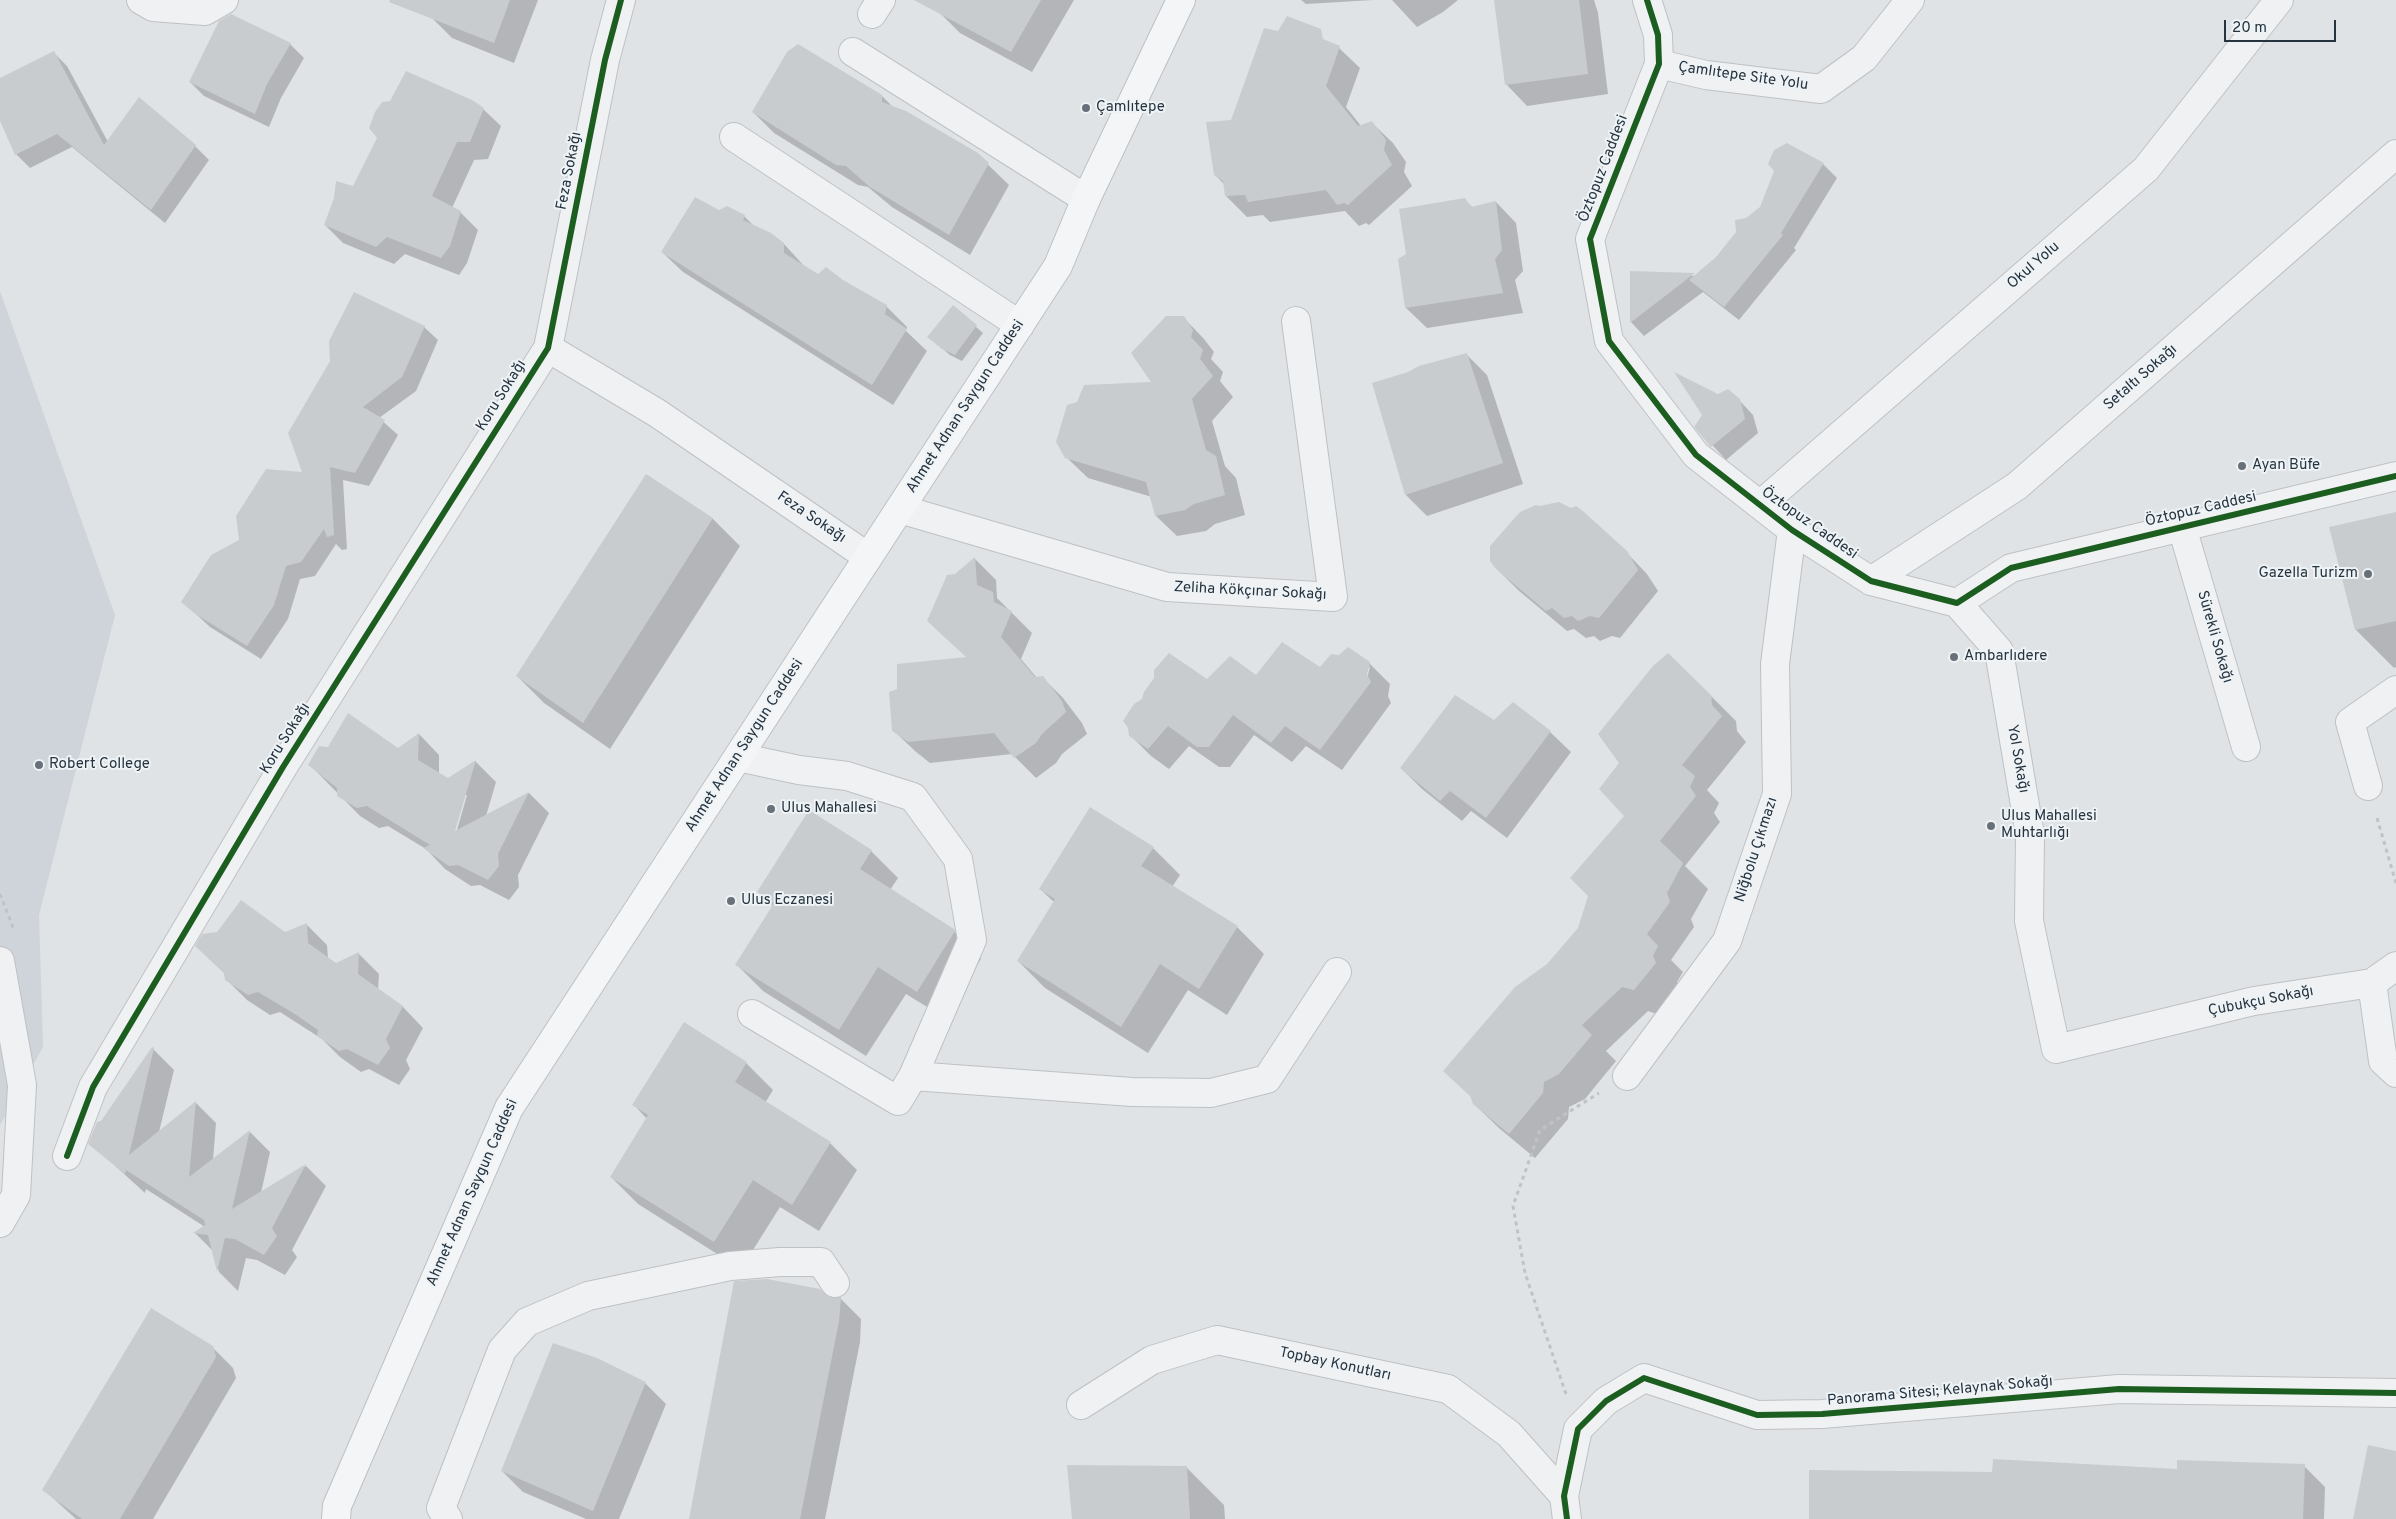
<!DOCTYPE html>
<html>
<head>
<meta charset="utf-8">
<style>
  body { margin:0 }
  #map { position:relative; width:2396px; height:1519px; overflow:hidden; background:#e0e3e6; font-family:Overpass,sans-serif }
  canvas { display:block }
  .scale { position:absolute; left:2224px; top:20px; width:112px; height:22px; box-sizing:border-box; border:2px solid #273440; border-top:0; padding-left:6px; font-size:15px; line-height:18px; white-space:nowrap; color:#273440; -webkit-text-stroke:4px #eef3f6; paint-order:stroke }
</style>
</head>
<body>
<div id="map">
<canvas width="2396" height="1519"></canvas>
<div class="scale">20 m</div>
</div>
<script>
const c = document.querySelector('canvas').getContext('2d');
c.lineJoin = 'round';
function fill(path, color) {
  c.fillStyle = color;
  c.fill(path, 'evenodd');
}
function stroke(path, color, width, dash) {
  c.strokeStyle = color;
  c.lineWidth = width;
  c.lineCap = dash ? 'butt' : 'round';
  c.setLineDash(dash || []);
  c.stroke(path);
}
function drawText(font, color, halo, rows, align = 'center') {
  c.font = font + ' Overpass,sans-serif';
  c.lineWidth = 4;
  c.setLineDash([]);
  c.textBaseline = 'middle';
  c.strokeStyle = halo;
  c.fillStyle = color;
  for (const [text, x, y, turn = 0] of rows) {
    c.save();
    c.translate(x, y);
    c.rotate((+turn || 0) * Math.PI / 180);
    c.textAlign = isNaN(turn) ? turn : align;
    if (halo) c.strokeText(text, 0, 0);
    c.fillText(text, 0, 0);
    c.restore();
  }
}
const built = new Path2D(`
  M 0,291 L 115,615 L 39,915 L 43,1047 L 0,1125 Z`);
const shadow = new Path2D(`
  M 435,0 L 538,0 L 514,63 L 452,38 L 431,17 Z
  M 946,0 L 1074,0 L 1032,72 L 960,33 L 939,12 Z
  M 1301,0 L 1373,0 L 1306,4 Z
  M 1392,0 L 1458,0 L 1443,12 L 1417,27 Z
  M 1495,0 L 1594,0 L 1598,13 L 1608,94 L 1527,106 L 1507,85 Z
  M 290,44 L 304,58 L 281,98 L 269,127 L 204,96 L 190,82 Z
  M 1339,48 L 1360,68 L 1346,107 L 1361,126 L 1372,123 L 1393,143 L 1406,162 L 1404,172 L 1412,186 L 1369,225 L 1366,223 L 1359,226 L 1345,211 L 1270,222 L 1263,215 L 1247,217 L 1226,196 L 1225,185 L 1215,175 L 1232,121 Z
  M 53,52 L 67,66 L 108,142 L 195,146 L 209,160 L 165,223 L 72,147 L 30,168 L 16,154 L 0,118 L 0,79 Z
  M 882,96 L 894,108 L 977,154 L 1009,185 L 970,255 L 892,207 L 868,187 L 858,185 L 774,133 L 753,112 Z
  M 483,109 L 501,126 L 488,159 L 474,160 L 452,208 L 460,212 L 478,230 L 467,263 L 459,275 L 405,254 L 394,264 L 343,243 L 325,225 L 354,188 Z
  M 1787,145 L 1823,164 L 1837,178 L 1794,248 L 1796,250 L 1739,320 L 1703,292 L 1644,336 L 1631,322 L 1631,273 L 1696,276 L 1717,258 L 1761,207 Z
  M 1464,199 L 1473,208 L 1496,202 L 1516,223 L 1523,271 L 1515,280 L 1523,313 L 1427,328 L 1406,308 L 1408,254 Z
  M 719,212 L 744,216 L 756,228 L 784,244 L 805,267 L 818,275 L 843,281 L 886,306 L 907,327 L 906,331 L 927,351 L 893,405 L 683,272 L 662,252 Z
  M 953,307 L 983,333 L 962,361 L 950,355 L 929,337 Z
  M 1183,317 L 1204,339 L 1214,352 L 1211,359 L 1223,372 L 1220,381 L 1233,397 L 1212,421 L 1225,466 L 1236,478 L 1245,515 L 1215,524 L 1206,531 L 1177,536 L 1156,516 L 1152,497 L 1088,478 L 1066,457 L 1154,383 Z
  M 424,327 L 438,340 L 416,391 L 379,418 L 398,435 L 369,486 L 343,480 L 347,549 L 342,550 L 336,544 L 315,576 L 300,579 L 288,619 L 261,659 L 210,627 L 183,602 L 304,474 Z
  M 1466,354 L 1487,375 L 1523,484 L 1427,516 L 1406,495 L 1374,384 Z
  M 1718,396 L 1739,400 L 1753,415 L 1758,433 L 1726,460 L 1696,427 Z
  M 647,475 L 713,519 L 740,546 L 610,749 L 544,703 L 517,676 Z
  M 2396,514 L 2396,667 L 2394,668 L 2356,630 Z
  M 1626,552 L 1647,574 L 1658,591 L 1620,638 L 1612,636 L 1600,641 L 1594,636 L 1586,638 L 1574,629 L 1567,631 L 1518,590 L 1497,569 Z
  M 975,559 L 996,580 L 997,598 L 1032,633 L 1021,659 L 1037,678 L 1042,677 L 1063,698 L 1082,723 L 1087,734 L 1062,754 L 1056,763 L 1036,778 L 1012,754 L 930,763 L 915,751 L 893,730 L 968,658 L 956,575 Z
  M 1369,663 L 1390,684 L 1388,696 L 1391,703 L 1342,770 L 1306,746 L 1292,762 L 1254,735 L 1230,767 L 1219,767 L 1189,746 L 1169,769 L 1151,756 L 1130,735 L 1207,681 ZM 1370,666 L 1367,680 L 1365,680 L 1367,669 Z
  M 1710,695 L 1736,721 L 1737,731 L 1746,742 L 1707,790 L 1719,803 L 1714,813 L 1720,822 L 1685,866 L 1708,889 L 1691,919 L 1694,927 L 1671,960 L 1683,972 L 1677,982 L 1681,989 L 1659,1015 L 1648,1011 L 1606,1051 L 1616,1061 L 1585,1099 L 1569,1107 L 1568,1119 L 1535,1158 L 1500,1129 L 1474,1104 L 1548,965 L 1579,929 L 1626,816 Z
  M 1494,722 L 1550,732 L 1571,752 L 1507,838 L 1471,811 L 1462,821 L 1422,789 L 1401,768 Z
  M 419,734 L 439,755 L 439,774 L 448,779 L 475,761 L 496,782 L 486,816 L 529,793 L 549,813 L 518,875 L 519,887 L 509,900 L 480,885 L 471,886 L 445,869 L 426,849 L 388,826 L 379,828 L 360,816 L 310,765 L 398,750 ZM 464,795 L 467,795 L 455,837 L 452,837 Z
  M 1153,848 L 1180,875 L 1172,887 L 1237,927 L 1264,954 L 1227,1015 L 1188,990 L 1148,1053 L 1045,988 L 1018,961 L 1055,903 L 1040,889 Z
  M 871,851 L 898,878 L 890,890 L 953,930 L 981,959 L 945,1018 L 906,994 L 866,1056 L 763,991 L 736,964 L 773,906 L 759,892 Z
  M 306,924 L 327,945 L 328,959 L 336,964 L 358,953 L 379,974 L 378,990 L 403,1007 L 423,1028 L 406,1060 L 410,1069 L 399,1085 L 369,1069 L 361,1072 L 340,1057 L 322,1039 L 280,1012 L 270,1015 L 247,1000 L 226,979 L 226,975 L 196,946 L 285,933 Z
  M 152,1048 L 174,1070 L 159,1132 L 196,1103 L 216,1123 L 213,1160 L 250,1132 L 270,1152 L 261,1193 L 306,1166 L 326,1186 L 292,1250 L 297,1257 L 285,1275 L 257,1260 L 246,1258 L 238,1291 L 219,1272 L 213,1251 L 195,1233 L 205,1227 L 146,1189 L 145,1193 L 90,1143 L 101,1122 Z
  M 746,1063 L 773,1090 L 765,1103 L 830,1143 L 857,1170 L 819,1231 L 780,1207 L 741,1269 L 638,1204 L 611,1177 L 647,1119 L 634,1105 Z
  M 828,1298 L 840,1298 L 861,1319 L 860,1342 L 825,1519 L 690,1519 Z
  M 212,1347 L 233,1368 L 236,1378 L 153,1519 L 76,1519 L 44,1490 Z
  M 645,1383 L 666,1404 L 619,1519 L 586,1519 L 523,1492 L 502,1471 Z
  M 2304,1466 L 2325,1487 L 2324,1519 L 1810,1519 L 2178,1471 Z
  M 1186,1467 L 1224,1505 L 1225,1519 L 1074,1519 Z`);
const building = new Path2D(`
  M 390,0 L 510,0 L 494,43 L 389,2 Z
  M 914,0 L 1041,0 L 1011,52 Z
  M 1494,0 L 1579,0 L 1588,74 L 1505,85 Z
  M 231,14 L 291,43 L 267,84 L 255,114 L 189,82 L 219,21 Z
  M 1287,16 L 1321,29 L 1323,39 L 1340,46 L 1326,86 L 1358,126 L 1372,121 L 1386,140 L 1384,150 L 1392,165 L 1348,205 L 1344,203 L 1337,205 L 1326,190 L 1248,202 L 1245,195 L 1225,196 L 1223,181 L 1214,175 L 1206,122 L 1231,120 L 1264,28 L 1278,31 Z
  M 798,44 L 882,95 L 882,102 L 906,111 L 978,153 L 989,163 L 949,235 L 870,187 L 846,166 L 836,165 L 752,112 L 787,52 Z
  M 54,51 L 104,145 L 139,97 L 196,145 L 151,210 L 57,134 L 15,155 L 0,121 L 0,78 Z
  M 406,71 L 472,100 L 484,108 L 470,142 L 457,142 L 432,196 L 461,211 L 450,246 L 441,258 L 387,237 L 376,247 L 324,225 L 334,198 L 336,181 L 353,186 L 377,138 L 369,128 L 375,112 L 382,102 L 390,101 Z
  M 1787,143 L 1824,163 L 1781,233 L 1783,235 L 1724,307 L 1689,280 L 1716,257 L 1736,232 L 1735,220 L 1746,218 L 1760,207 L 1774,171 L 1768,164 L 1774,150 Z
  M 695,197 L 719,210 L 727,206 L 745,215 L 743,220 L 771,233 L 784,243 L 784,253 L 818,274 L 826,267 L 843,280 L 887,305 L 885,314 L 907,329 L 872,385 L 661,252 Z
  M 1465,198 L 1471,207 L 1496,201 L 1502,250 L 1495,259 L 1503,293 L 1405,308 L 1398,259 L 1406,254 L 1399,209 Z
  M 1630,271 L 1695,273 L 1630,323 Z
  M 354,292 L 425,326 L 402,377 L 363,407 L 385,420 L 355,473 L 330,467 L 334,535 L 327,537 L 324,529 L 301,562 L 286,566 L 274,605 L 247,646 L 194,613 L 181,602 L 211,555 L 239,540 L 236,516 L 266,469 L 302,472 L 288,433 L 330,361 L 329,341 Z
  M 953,305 L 977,325 L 955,355 L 942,349 L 927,337 Z
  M 1166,316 L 1184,316 L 1193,330 L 1191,337 L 1203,350 L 1200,359 L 1213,376 L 1192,399 L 1206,450 L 1216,456 L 1225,495 L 1194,504 L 1185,510 L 1155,516 L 1146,482 L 1065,458 L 1056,442 L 1067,405 L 1077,402 L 1084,385 L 1151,382 L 1131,353 Z
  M 1467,353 L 1503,463 L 1405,495 L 1372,383 L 1408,372 L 1419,366 Z
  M 1674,372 L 1718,394 L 1728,389 L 1740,399 L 1745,419 L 1711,447 L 1694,427 L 1702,415 Z
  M 646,474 L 713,518 L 583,723 L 516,676 Z
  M 1559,502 L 1571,508 L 1576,506 L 1584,512 L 1627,551 L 1638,570 L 1599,618 L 1590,616 L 1578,621 L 1572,616 L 1564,618 L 1552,608 L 1546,611 L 1496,569 L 1490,561 L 1490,546 L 1520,512 L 1536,505 L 1539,506 Z
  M 2396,512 L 2396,621 L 2355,630 L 2329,527 Z
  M 975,557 L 977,585 L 993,592 L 994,602 L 1012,611 L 1001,637 L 1035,677 L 1043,676 L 1062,701 L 1066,712 L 1042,734 L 1036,743 L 1014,758 L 994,733 L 908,742 L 892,731 L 889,692 L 897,689 L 897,664 L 966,657 L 927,621 L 947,575 L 955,574 Z
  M 1282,642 L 1320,667 L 1331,654 L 1339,655 L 1348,647 L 1370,662 L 1367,674 L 1371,682 L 1320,750 L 1285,726 L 1271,743 L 1233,715 L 1209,747 L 1197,747 L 1168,726 L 1148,749 L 1129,736 L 1128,728 L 1123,721 L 1134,704 L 1142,699 L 1144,692 L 1154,678 L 1154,670 L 1169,653 L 1207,679 L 1230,656 L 1256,675 Z
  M 1668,653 L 1711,695 L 1712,705 L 1722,716 L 1682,765 L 1695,776 L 1690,787 L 1696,796 L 1660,841 L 1683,863 L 1667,893 L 1670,902 L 1647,934 L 1658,946 L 1653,956 L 1656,963 L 1634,990 L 1622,987 L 1582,1025 L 1592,1035 L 1559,1074 L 1544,1082 L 1543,1093 L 1509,1134 L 1473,1104 L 1470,1096 L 1443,1071 L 1515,987 L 1547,964 L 1578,928 L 1588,896 L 1570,878 L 1624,816 L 1599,789 L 1619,763 L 1598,734 L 1653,666 Z
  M 1455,695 L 1494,720 L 1513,702 L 1551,731 L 1486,818 L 1450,791 L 1440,801 L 1400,768 Z
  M 348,713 L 398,748 L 419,733 L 418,760 L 448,778 L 476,760 L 455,831 L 529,792 L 498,854 L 499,866 L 488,880 L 458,865 L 449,866 L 423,848 L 430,845 L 367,806 L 357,808 L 337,796 L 337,788 L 308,765 L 319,746 L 328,747 Z
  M 1090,807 L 1154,847 L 1141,866 L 1238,926 L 1199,989 L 1160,964 L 1121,1027 L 1017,961 L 1055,899 L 1039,889 Z
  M 809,810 L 872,850 L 860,869 L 954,929 L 955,931 L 917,992 L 878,967 L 839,1030 L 735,965 L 774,903 L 757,892 Z
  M 241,900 L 285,932 L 307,923 L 308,943 L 336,963 L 359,952 L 358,974 L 403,1006 L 386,1039 L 390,1048 L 378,1065 L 347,1049 L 339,1051 L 317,1036 L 318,1030 L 295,1014 L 258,992 L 248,995 L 225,980 L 224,973 L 195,946 L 202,934 L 217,932 Z
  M 684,1022 L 747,1062 L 735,1082 L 831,1142 L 792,1205 L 753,1180 L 714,1242 L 610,1177 L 648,1115 L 632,1105 Z
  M 152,1047 L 154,1048 L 129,1155 L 196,1101 L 189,1177 L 250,1130 L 232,1209 L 306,1164 L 272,1228 L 277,1236 L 264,1255 L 235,1239 L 225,1238 L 217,1272 L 208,1235 L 193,1233 L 205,1225 L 204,1220 L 126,1170 L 125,1174 L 88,1144 L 97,1122 L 101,1121 Z
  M 767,1279 L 820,1289 L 829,1297 L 841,1297 L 839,1321 L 800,1519 L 689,1519 L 734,1281 Z
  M 151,1308 L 213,1346 L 216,1357 L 120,1519 L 82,1519 L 42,1490 Z
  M 553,1343 L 597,1358 L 646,1382 L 593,1511 L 501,1471 Z
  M 2368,1445 L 2396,1451 L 2396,1519 L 2353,1519 Z
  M 1993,1459 L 2177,1469 L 2177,1460 L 2305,1464 L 2303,1519 L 1809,1519 L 1809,1470 L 1992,1472 Z
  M 1067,1465 L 1187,1466 L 1190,1519 L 1072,1519 Z`);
const path = new Path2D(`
  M 2377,818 L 2396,883
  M 0,894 L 14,930
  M 1566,1394 L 1525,1273 L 1513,1206 L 1540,1130 L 1599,1093`);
const minor = new Path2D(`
  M 141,0 L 153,7 L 205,11 L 224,0
  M 1647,0 L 1658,35 L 1659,64 L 1590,239 L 1609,341 L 1696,455 L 1792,530 L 1871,581 L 1957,603 L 2011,568 L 2396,476
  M 872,14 L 881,0
  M 853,52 L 1086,199
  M 1659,64 L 1706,75 L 1821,89 L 1864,58 L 1910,0
  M 734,137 L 1020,325
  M 548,348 L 657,413 L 868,557
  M 1760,505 L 2146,169 L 2279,0
  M 900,509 L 1167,587 L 1333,597 L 1296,321
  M 2182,527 L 2246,747
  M 1871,581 L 2017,486 L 2396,154
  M 1957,603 L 1999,651 L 2030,835 L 2029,921 L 2056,1049 L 2254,1001 L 2372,983 L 2383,1061 L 2396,1073
  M 738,757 L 799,770 L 847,776 L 913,797 L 958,859 L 972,940 L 913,1076 L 1132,1092 L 1211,1093 L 1267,1079 L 1337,972
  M 2368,786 L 2350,722 L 2396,690
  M 0,961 L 22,1085 L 16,1195 L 0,1223
  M 2372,983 L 2396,966
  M 752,1014 L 898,1101 L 913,1076
  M 1627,1076 L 1727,941 L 1777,794 L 1775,664 L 1792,530
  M 67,1156 L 93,1087 L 283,767 L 548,348 L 605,60 L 621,0
  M 1081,1405 L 1152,1360 L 1217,1340 L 1448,1389 L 1509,1434 L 1564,1496
  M 448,1519 L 441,1508 L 502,1350 L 527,1322 L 588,1296 L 730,1266 L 780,1262 L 821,1262 L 835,1283
  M 1567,1519 L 1564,1496 L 1578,1429 L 1606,1401 L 1644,1378 L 1757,1415 L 1822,1414 L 2119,1389 L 2396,1393`);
const major = new Path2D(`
  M 336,1519 L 337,1506 L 509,1108 L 1058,266 L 1086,199 L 1181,0`);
const cycleway = new Path2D(`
  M 1647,0 L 1658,35 L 1659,64 L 1590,239 L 1609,341 L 1696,455 L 1792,530 L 1871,581 L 1957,603 L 2011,568 L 2396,476
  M 67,1156 L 93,1087 L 283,767 L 548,348 L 605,60 L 621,0
  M 1567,1519 L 1564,1496 L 1578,1429 L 1606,1401 L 1644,1378 L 1757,1415 L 1822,1414 L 2119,1389 L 2396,1393`);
const markers = [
  [1086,108,5,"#68717a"],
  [2242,466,5,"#68717a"],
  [2368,574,5,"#68717a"],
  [1954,657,5,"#68717a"],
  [39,765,5,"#68717a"],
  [771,809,5,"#68717a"],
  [1991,826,5,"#68717a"],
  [731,901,5,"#68717a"]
];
const streetNames = [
  ["Çamlıtepe Site Yolu",1743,77,8],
  ["Öztopuz Caddesi",1604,169,-69],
  ["Feza Sokağı",570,171,-79],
  ["Okul Yolu",2034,266,-41],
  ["Setaltı Sokağı",2141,378,-41],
  ["Koru Sokağı",502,396,-58],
  ["Ahmet Adnan Saygun Caddesi",966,407,-57],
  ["Öztopuz Caddesi",2201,510,-13],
  ["Feza Sokağı",811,518,34],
  ["Öztopuz Caddesi",1809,524,35],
  ["Zeliha Kökçınar Sokağı",1250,592,3],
  ["Sürekli Sokağı",2214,637,74],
  ["Koru Sokağı",286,739,-58],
  ["Ahmet Adnan Saygun Caddesi",745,746,-57],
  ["Yol Sokağı",2017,759,80],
  ["Niğbolu Çıkmazı",1757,850,-72],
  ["Çubukçu Sokağı",2261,1002,-11],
  ["Ahmet Adnan Saygun Caddesi",473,1193,-66],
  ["Topbay Konutları",1335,1365,12],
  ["Panorama Sitesi; Kelaynak Sokağı",1940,1392,-5]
];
const poiNames = [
  ["Çamlıtepe",1096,108],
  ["Ayan Büfe",2252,466],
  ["Gazella Turizm",2358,574,"right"],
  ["Ambarlıdere",1964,657],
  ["Robert College",49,765],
  ["Ulus Mahallesi",781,809],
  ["Ulus Mahallesi",2001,817],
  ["Muhtarlığı",2001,834],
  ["Ulus Eczanesi",741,901]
];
fill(built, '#ced4d9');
fill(shadow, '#0003');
fill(building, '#c9ccce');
stroke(minor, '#bec1c4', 30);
stroke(major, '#bdc0c4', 30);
stroke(path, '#c0c3c6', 3, [4, 4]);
stroke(minor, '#f0f1f3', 28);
stroke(major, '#f4f5f6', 28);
stroke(cycleway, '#1b5e20', 6);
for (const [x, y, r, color] of markers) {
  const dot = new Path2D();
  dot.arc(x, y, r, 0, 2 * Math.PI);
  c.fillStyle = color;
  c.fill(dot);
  stroke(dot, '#eef3f6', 2);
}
drawText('15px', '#273440', '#eef3f6', streetNames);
drawText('15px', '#273440', '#eef3f6', poiNames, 'left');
</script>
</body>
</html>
